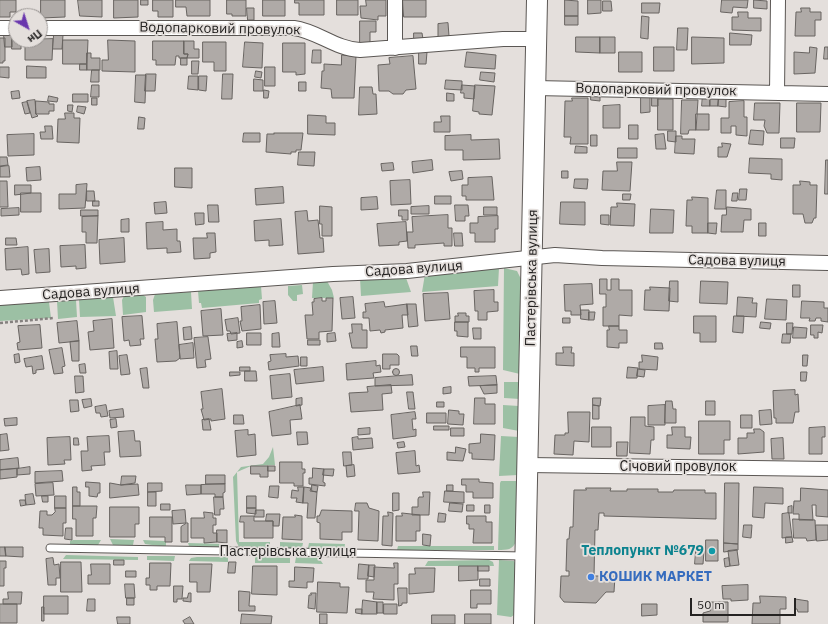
<!DOCTYPE html>
<html>
<head>
<meta charset="utf-8">
<style>
  body { margin:0 }
  #map { position:relative; width:828px; height:624px; overflow:hidden; background:#e4dfdc; font-family:"IBM Plex Sans",sans-serif }
  canvas { display:block }
  .north { position:absolute; left:8px; top:8px; width:40px; height:40px; box-sizing:border-box; background:#e4dfdc; border:1px solid #989492; border-radius:50%; rotate:141deg; font-size:11px; font-weight:700; line-height:16px; text-align:center; color:#252322 }
  .north::after { content:''; display:block; margin:auto; width:14px; height:18px; background:#6936ad; clip-path:polygon(50% 0,100% 100%,50% 72%,0 100%) }
  .scale { position:absolute; left:690px; top:598px; width:106px; height:18px; box-sizing:border-box; border:2px solid #252322; border-top:0; padding-left:5px; font-size:12px; line-height:14px; white-space:nowrap; color:#252322; -webkit-text-stroke:3px #e4dfdc; paint-order:stroke }
</style>
</head>
<body>
<div id="map">
<canvas width="828" height="624"></canvas>
<div class="north">Пн</div>
<div class="scale">50 m</div>
</div>
<script>
const c = document.querySelector('canvas').getContext('2d');
c.lineJoin = 'round';
function fill(path, color) {
  c.fillStyle = color;
  c.fill(path, 'evenodd');
}
function stroke(path, color, width, dash) {
  c.strokeStyle = color;
  c.lineWidth = width;
  c.lineCap = dash ? 'butt' : 'round';
  c.setLineDash(dash || []);
  c.stroke(path);
}
function drawText(font, color, halo, rows, align = 'center') {
  c.font = font + ' "IBM Plex Sans",sans-serif';
  c.lineWidth = 3.5;
  c.setLineDash([]);
  c.textBaseline = 'middle';
  c.strokeStyle = halo;
  c.fillStyle = color;
  for (const [text, x, y, turn = 0] of rows) {
    c.save();
    c.translate(x, y);
    c.rotate((+turn || 0) * Math.PI / 180);
    c.textAlign = isNaN(turn) ? turn : align;
    if (halo) c.strokeText(text, 0, 0);
    c.fillText(text, 0, 0);
    c.restore();
  }
}
const green = new Path2D(`
  M 499,268 L 498,286 L 422,292 L 425,274 Z
  M 504,268 L 517,271 L 522,281 L 520,374 L 503,370 Z
  M 405,275 L 411,292 L 361,296 L 360,278 Z
  M 327,281 L 332,290 L 334,298 L 312,298 L 313,282 Z
  M 302,285 L 303,294 L 297,295 L 297,301 L 293,301 L 288,295 L 288,286 Z
  M 261,286 L 262,299 L 259,300 L 259,303 L 202,308 L 201,303 L 199,303 L 198,291 Z
  M 191,292 L 192,309 L 154,312 L 153,300 L 155,294 Z
  M 143,295 L 146,297 L 146,312 L 123,315 L 122,300 L 124,296 Z
  M 113,297 L 116,316 L 80,317 L 79,300 Z
  M 76,300 L 77,317 L 58,319 L 57,301 Z
  M 49,302 L 51,318 L 0,321 L 0,305 Z
  M 504,382 L 520,382 L 520,399 L 504,398 Z
  M 503,405 L 519,406 L 519,431 L 503,428 Z
  M 501,436 L 519,437 L 518,475 L 499,476 Z
  M 273,447 L 275,465 L 251,466 L 237,472 L 239,542 L 270,542 L 270,548 L 239,547 L 236,541 L 233,477 L 241,467 L 263,464 L 269,457 Z
  M 501,481 L 517,481 L 516,541 C 513,550 507,550 498,550 L 500,483 Z
  M 110,539 L 134,540 L 133,545 L 113,545 Z
  M 73,540 L 101,540 L 98,545 L 70,545 L 70,541 Z
  M 143,540 L 164,541 L 166,542 L 166,547 L 145,544 Z
  M 280,542 L 303,543 L 302,548 L 280,548 Z
  M 188,543 L 224,544 L 220,548 L 193,547 L 189,546 Z
  M 309,543 L 345,544 L 344,550 L 308,548 Z
  M 398,546 L 494,546 L 494,550 L 397,550 Z
  M 66,555 L 138,557 L 138,560 L 63,559 Z
  M 147,556 L 175,556 L 174,561 L 147,560 Z
  M 197,557 L 228,557 L 228,562 L 189,561 L 191,558 Z
  M 255,557 L 290,558 L 290,563 L 255,563 Z
  M 296,557 L 319,558 L 323,564 L 295,563 Z
  M 489,560 L 493,562 L 494,566 L 425,566 L 428,561 Z
  M 499,560 L 514,561 L 515,563 L 514,615 L 511,617 L 497,615 Z`);
const building = new Path2D(`
  M 0,0 L 16,0 L 16,12 L 10,12 L 10,17 L 0,17 Z
  M 41,0 L 65,0 L 65,17 L 41,18 Z
  M 78,0 L 102,0 L 102,17 L 80,16 Z
  M 114,0 L 138,0 L 138,17 L 114,18 Z
  M 141,0 L 148,0 L 148,5 L 141,5 Z
  M 153,0 L 173,0 L 173,17 L 158,17 L 158,11 L 153,11 Z
  M 176,0 L 210,0 L 210,16 L 187,16 L 186,7 L 176,7 Z
  M 227,0 L 246,0 L 246,16 L 232,16 L 232,14 L 227,14 Z
  M 263,0 L 285,0 L 285,16 L 263,16 Z
  M 295,0 L 324,0 L 324,15 L 299,15 L 299,3 L 295,3 Z
  M 337,0 L 358,0 L 358,15 L 337,15 Z
  M 366,0 L 386,0 L 386,16 L 378,16 L 378,20 L 361,18 L 360,6 L 366,6 Z
  M 403,0 L 426,0 L 426,17 L 404,17 Z
  M 565,0 L 578,1 L 578,16 L 565,16 Z
  M 588,0 L 601,0 L 601,13 L 588,14 Z
  M 722,0 L 748,0 L 747,8 L 733,7 L 732,13 L 721,12 Z
  M 754,0 L 767,1 L 767,9 L 754,8 Z
  M 603,1 L 611,1 L 612,11 L 603,11 Z
  M 642,3 L 660,3 L 659,13 L 642,13 Z
  M 247,8 L 254,8 L 254,20 L 248,20 Z
  M 801,8 L 810,8 L 810,12 L 821,12 L 821,20 L 815,20 L 815,36 L 795,36 L 796,12 L 801,12 Z
  M 738,12 L 748,12 L 748,18 L 761,18 L 761,31 L 732,30 L 732,17 L 738,17 Z
  M 565,16 L 578,16 L 578,25 L 565,25 Z
  M 642,16 L 649,17 L 648,39 L 641,38 Z
  M 360,21 L 376,21 L 376,32 L 370,32 L 370,43 L 360,43 Z
  M 448,23 L 449,36 L 438,37 L 438,24 Z
  M 678,28 L 688,28 L 687,50 L 677,50 Z
  M 414,33 L 422,33 L 423,39 L 414,39 Z
  M 730,33 L 752,35 L 751,45 L 730,45 Z
  M 4,35 L 12,35 L 12,47 L 5,47 Z
  M 12,35 L 16,35 L 16,40 L 21,40 L 21,49 L 12,49 Z
  M 54,35 L 63,35 L 62,49 L 53,49 Z
  M 576,37 L 600,37 L 600,53 L 576,52 Z
  M 600,37 L 615,37 L 615,53 L 600,53 Z
  M 692,37 L 724,38 L 724,63 L 692,64 Z
  M 0,38 L 5,38 L 5,61 L 3,61 L 3,63 L 0,63 Z
  M 53,39 L 52,60 L 25,60 L 25,40 Z
  M 63,40 L 88,40 L 87,64 L 63,64 Z
  M 108,40 L 135,41 L 135,72 L 102,71 L 102,60 L 108,60 Z
  M 153,41 L 184,41 L 184,54 L 188,54 L 187,58 L 179,58 L 179,56 L 176,56 L 175,65 L 156,65 L 156,60 L 153,60 Z
  M 184,41 L 194,41 L 194,49 L 199,49 L 199,58 L 187,58 L 188,54 L 184,54 Z
  M 203,42 L 226,42 L 226,71 L 214,71 L 214,62 L 203,62 Z
  M 245,42 L 263,43 L 262,68 L 243,67 Z
  M 283,43 L 305,43 L 305,74 L 296,75 L 296,72 L 283,72 Z
  M 654,47 L 674,47 L 674,71 L 654,71 Z
  M 810,47 L 817,48 L 815,73 L 794,74 L 794,52 L 809,53 Z
  M 825,47 L 828,47 L 828,59 L 824,59 Z
  M 313,50 L 321,50 L 321,63 L 312,63 Z
  M 419,52 L 427,52 L 426,64 L 419,64 Z
  M 467,52 L 496,55 L 495,69 L 465,67 Z
  M 619,52 L 642,52 L 642,72 L 619,72 Z
  M 87,53 L 91,53 L 91,58 L 100,58 L 100,70 L 87,70 Z
  M 342,55 L 356,56 L 354,98 L 332,98 L 331,89 L 321,88 L 322,71 L 324,71 L 324,64 L 341,65 Z
  M 413,56 L 416,89 L 406,90 L 403,94 L 393,94 L 389,91 L 379,91 L 378,65 L 390,64 L 389,58 Z
  M 181,58 L 187,58 L 187,65 L 181,65 Z
  M 192,61 L 199,61 L 198,74 L 192,74 Z
  M 80,64 L 87,64 L 87,70 L 80,70 Z
  M 27,66 L 46,67 L 46,78 L 27,78 Z
  M 0,67 L 9,67 L 9,78 L 0,77 Z
  M 265,67 L 275,67 L 275,86 L 265,86 Z
  M 92,70 L 99,70 L 99,82 L 91,82 Z
  M 256,71 L 262,72 L 261,78 L 255,77 Z
  M 481,72 L 495,73 L 494,82 L 480,80 Z
  M 146,74 L 156,74 L 155,91 L 145,91 Z
  M 223,74 L 233,74 L 232,99 L 222,99 Z
  M 136,75 L 146,75 L 145,103 L 135,102 Z
  M 189,76 L 198,76 L 198,90 L 188,89 Z
  M 199,76 L 207,76 L 206,91 L 199,90 Z
  M 254,79 L 263,80 L 263,91 L 254,91 Z
  M 446,80 L 462,81 L 462,90 L 445,89 Z
  M 299,82 L 306,82 L 306,91 L 299,91 Z
  M 92,85 L 99,85 L 99,97 L 91,97 Z
  M 462,85 L 475,86 L 474,99 L 464,98 L 464,93 L 461,93 Z
  M 475,85 L 495,86 L 492,115 L 479,114 L 479,112 L 473,111 Z
  M 360,87 L 372,87 L 373,94 L 376,94 L 377,114 L 359,115 Z
  M 264,90 L 269,91 L 268,98 L 264,98 Z
  M 19,91 L 20,98 L 12,99 L 11,92 Z
  M 591,92 L 600,92 L 600,101 L 591,100 Z
  M 447,93 L 454,94 L 454,101 L 447,101 Z
  M 73,94 L 88,94 L 88,102 L 73,102 Z
  M 652,94 L 658,94 L 658,106 L 652,106 Z
  M 703,94 L 710,94 L 710,106 L 702,106 Z
  M 710,94 L 719,94 L 718,106 L 710,106 Z
  M 719,94 L 726,95 L 726,107 L 718,106 Z
  M 49,96 L 58,98 L 57,102 L 48,101 Z
  M 641,97 L 650,97 L 650,112 L 641,113 Z
  M 92,98 L 97,98 L 97,105 L 92,105 Z
  M 572,98 L 588,98 L 588,144 L 570,144 L 571,137 L 564,137 L 565,101 L 572,101 Z
  M 658,99 L 673,99 L 673,130 L 658,130 Z
  M 35,100 L 36,114 L 38,116 L 32,118 L 27,101 Z
  M 682,100 L 698,100 L 696,130 L 689,130 L 688,134 L 681,134 Z
  M 36,101 L 49,102 L 49,104 L 54,104 L 54,111 L 49,111 L 49,114 L 36,114 Z
  M 744,101 L 744,117 L 747,117 L 747,136 L 736,135 L 736,126 L 731,126 L 731,133 L 721,133 L 721,118 L 729,118 L 729,102 Z
  M 27,102 L 30,113 L 25,114 L 22,103 Z
  M 755,103 L 780,103 L 779,133 L 767,133 L 764,126 L 765,120 L 754,120 Z
  M 797,103 L 821,103 L 820,132 L 797,132 Z
  M 68,105 L 73,105 L 72,112 L 68,111 Z
  M 620,105 L 620,128 L 603,128 L 603,106 Z
  M 78,106 L 86,107 L 84,114 L 77,112 Z
  M 65,113 L 74,113 L 74,118 L 80,118 L 79,143 L 57,142 L 58,119 L 65,119 Z
  M 696,114 L 709,114 L 709,130 L 696,130 Z
  M 308,115 L 326,116 L 326,123 L 335,123 L 335,135 L 308,134 Z
  M 441,116 L 450,116 L 450,132 L 434,132 L 434,122 L 441,122 Z
  M 139,117 L 145,118 L 144,129 L 138,129 Z
  M 629,125 L 638,125 L 638,139 L 629,139 Z
  M 45,126 L 52,126 L 53,139 L 41,139 L 40,132 L 45,132 Z
  M 751,130 L 764,131 L 763,145 L 749,144 Z
  M 668,131 L 676,131 L 676,142 L 668,141 Z
  M 244,133 L 260,133 L 260,142 L 243,142 Z
  M 274,133 L 303,133 L 301,150 L 296,150 L 296,152 L 291,152 L 291,154 L 266,152 L 267,134 L 274,134 Z
  M 34,134 L 34,155 L 8,156 L 7,135 Z
  M 664,134 L 666,149 L 656,149 L 655,135 Z
  M 471,135 L 471,140 L 499,139 L 500,159 L 463,160 L 463,150 L 445,150 L 445,136 Z
  M 591,135 L 597,135 L 597,146 L 591,146 Z
  M 676,136 L 682,136 L 682,139 L 695,139 L 694,154 L 675,153 Z
  M 781,138 L 795,138 L 794,148 L 781,148 Z
  M 722,143 L 731,144 L 727,157 L 718,157 L 718,147 L 722,147 Z
  M 576,146 L 587,147 L 587,153 L 575,153 Z
  M 618,148 L 637,148 L 637,158 L 618,158 Z
  M 299,152 L 315,152 L 314,166 L 298,165 Z
  M 0,157 L 7,157 L 8,165 L 0,166 Z
  M 750,158 L 782,159 L 782,180 L 771,179 L 771,174 L 749,173 Z
  M 432,160 L 433,170 L 413,173 L 412,162 Z
  M 826,160 L 828,160 L 828,194 L 825,194 Z
  M 617,162 L 632,162 L 630,191 L 602,190 L 603,171 L 617,171 Z
  M 393,163 L 394,170 L 382,171 L 381,164 Z
  M 9,166 L 10,177 L 0,177 L 0,167 Z
  M 40,167 L 41,180 L 27,181 L 26,168 Z
  M 175,168 L 192,168 L 192,188 L 175,187 Z
  M 462,171 L 463,179 L 451,181 L 449,172 Z
  M 562,171 L 568,171 L 568,178 L 562,178 Z
  M 492,177 L 494,200 L 466,200 L 466,196 L 462,196 L 462,185 L 468,185 L 468,178 Z
  M 575,179 L 588,179 L 587,189 L 574,188 Z
  M 410,180 L 411,204 L 391,205 L 390,181 Z
  M 0,181 L 7,181 L 8,207 L 0,207 Z
  M 800,181 L 810,182 L 810,185 L 817,185 L 816,218 L 814,218 L 812,223 L 805,223 L 803,214 L 793,214 L 793,185 L 800,185 Z
  M 87,184 L 85,208 L 59,209 L 59,194 L 76,194 L 76,185 Z
  M 15,185 L 31,185 L 31,193 L 15,195 Z
  M 283,187 L 284,203 L 256,205 L 255,189 Z
  M 740,189 L 747,189 L 746,200 L 739,200 Z
  M 717,190 L 726,190 L 726,209 L 715,209 Z
  M 87,191 L 94,191 L 95,201 L 87,201 Z
  M 21,193 L 41,193 L 41,212 L 21,212 Z
  M 733,193 L 738,193 L 737,201 L 732,201 Z
  M 623,194 L 631,194 L 630,200 L 623,200 Z
  M 435,196 L 451,196 L 451,204 L 435,204 Z
  M 377,197 L 378,209 L 361,210 L 361,198 Z
  M 692,197 L 708,198 L 708,233 L 692,233 L 692,226 L 686,226 L 687,200 L 692,200 Z
  M 93,201 L 99,201 L 99,206 L 93,206 Z
  M 166,202 L 167,213 L 155,214 L 154,203 Z
  M 561,202 L 585,202 L 585,225 L 560,224 Z
  M 617,203 L 635,204 L 634,226 L 610,225 L 611,207 L 617,207 Z
  M 208,205 L 218,205 L 219,222 L 209,222 Z
  M 455,205 L 468,205 L 469,216 L 465,216 L 465,221 L 456,221 Z
  M 320,206 L 332,207 L 332,236 L 322,236 L 322,224 L 320,224 Z
  M 429,206 L 429,214 L 411,214 L 411,207 Z
  M 484,207 L 497,207 L 497,215 L 484,215 Z
  M 727,207 L 751,209 L 751,220 L 744,220 L 743,232 L 721,232 L 722,215 L 726,215 Z
  M 19,208 L 19,215 L 1,216 L 1,209 Z
  M 651,209 L 674,210 L 673,233 L 650,233 Z
  M 81,210 L 98,210 L 98,216 L 81,216 Z
  M 399,210 L 408,210 L 408,220 L 402,220 L 402,216 L 399,216 Z
  M 307,211 L 308,221 L 318,220 L 320,238 L 323,238 L 324,252 L 298,254 L 295,212 Z
  M 195,213 L 204,213 L 204,224 L 196,225 Z
  M 448,215 L 448,228 L 452,228 L 452,246 L 444,246 L 444,243 L 415,245 L 415,248 L 408,248 L 407,232 L 413,232 L 412,217 Z
  M 601,215 L 609,215 L 609,225 L 601,224 Z
  M 98,216 L 97,243 L 86,243 L 86,232 L 82,232 L 82,217 Z
  M 498,216 L 498,229 L 495,229 L 495,242 L 475,242 L 475,233 L 470,233 L 470,223 L 478,223 L 478,217 Z
  M 129,219 L 129,232 L 121,232 L 121,220 Z
  M 281,219 L 283,245 L 269,246 L 269,240 L 255,241 L 254,221 Z
  M 163,222 L 163,230 L 177,229 L 177,241 L 180,241 L 181,252 L 167,253 L 167,248 L 147,249 L 146,223 Z
  M 406,222 L 407,241 L 399,242 L 399,245 L 379,246 L 377,224 Z
  M 708,223 L 717,223 L 716,234 L 708,233 Z
  M 759,223 L 766,223 L 766,236 L 759,236 Z
  M 207,233 L 215,233 L 216,252 L 210,253 L 210,258 L 194,259 L 193,238 L 207,238 Z
  M 454,233 L 462,233 L 463,246 L 455,246 Z
  M 6,238 L 16,238 L 17,245 L 6,245 Z
  M 124,238 L 125,262 L 100,264 L 99,240 Z
  M 85,245 L 86,268 L 76,269 L 76,266 L 61,267 L 60,246 Z
  M 28,247 L 29,274 L 22,275 L 21,269 L 6,270 L 5,249 Z
  M 49,249 L 50,272 L 36,273 L 34,250 Z
  M 600,279 L 607,279 L 607,290 L 611,290 L 611,279 L 619,279 L 619,290 L 632,290 L 632,316 L 619,315 L 619,326 L 603,326 L 603,307 L 606,307 L 606,294 L 600,294 Z
  M 670,281 L 678,281 L 678,302 L 669,301 Z
  M 701,281 L 728,282 L 727,304 L 700,303 Z
  M 592,284 L 593,304 L 580,305 L 581,315 L 571,315 L 571,311 L 565,311 L 564,285 Z
  M 793,285 L 800,285 L 800,297 L 793,297 Z
  M 650,287 L 670,288 L 669,311 L 644,310 L 645,290 L 650,290 Z
  M 494,290 L 494,302 L 498,302 L 498,311 L 487,312 L 487,320 L 478,320 L 478,311 L 475,311 L 474,291 Z
  M 448,293 L 450,319 L 425,321 L 423,294 Z
  M 353,297 L 355,318 L 342,319 L 340,298 Z
  M 738,297 L 753,298 L 752,303 L 757,303 L 756,317 L 737,316 Z
  M 322,298 L 322,301 L 326,301 L 326,298 L 333,298 L 332,331 L 319,332 L 319,339 L 307,339 L 305,315 L 313,315 L 312,302 L 314,302 L 314,299 Z
  M 767,299 L 787,300 L 786,320 L 765,319 Z
  M 275,301 L 277,323 L 264,324 L 263,302 Z
  M 802,301 L 824,302 L 824,308 L 828,308 L 828,322 L 821,321 L 821,318 L 816,318 L 815,321 L 809,321 L 810,318 L 801,318 Z
  M 384,302 L 385,307 L 407,304 L 408,315 L 402,315 L 403,328 L 385,330 L 385,332 L 381,333 L 380,330 L 370,331 L 369,318 L 363,318 L 363,312 L 366,312 L 365,304 Z
  M 407,304 L 416,304 L 418,326 L 409,327 Z
  M 260,305 L 261,329 L 242,331 L 240,321 L 242,321 L 241,307 Z
  M 221,309 L 223,335 L 203,336 L 201,311 Z
  M 581,310 L 589,310 L 589,320 L 581,319 Z
  M 589,312 L 595,312 L 594,320 L 589,320 Z
  M 458,313 L 466,313 L 466,316 L 469,316 L 469,322 L 455,322 L 455,316 L 458,316 Z
  M 142,316 L 144,339 L 140,339 L 141,345 L 130,346 L 129,340 L 124,341 L 122,317 Z
  M 694,316 L 716,316 L 716,342 L 700,342 L 700,333 L 694,333 Z
  M 734,316 L 744,316 L 743,333 L 733,332 Z
  M 238,318 L 240,333 L 231,334 L 230,331 L 227,331 L 225,320 Z
  M 563,318 L 570,318 L 570,323 L 563,323 Z
  M 112,319 L 114,348 L 90,350 L 88,332 L 94,331 L 93,321 Z
  M 77,321 L 79,341 L 59,343 L 57,323 Z
  M 177,322 L 180,358 L 176,361 L 157,362 L 155,339 L 158,339 L 157,324 Z
  M 455,322 L 468,322 L 468,337 L 457,336 L 457,331 L 455,331 Z
  M 761,322 L 771,323 L 770,329 L 760,328 Z
  M 787,323 L 793,323 L 792,334 L 787,334 Z
  M 352,324 L 362,324 L 362,330 L 367,330 L 367,348 L 352,348 L 349,333 L 352,333 Z
  M 40,325 L 42,348 L 18,350 L 17,343 L 20,342 L 18,326 Z
  M 811,325 L 823,325 L 822,333 L 818,332 L 818,338 L 814,338 L 814,335 L 811,335 Z
  M 609,326 L 619,326 L 619,330 L 627,330 L 627,343 L 619,343 L 619,348 L 607,347 L 607,330 L 609,330 Z
  M 191,327 L 192,339 L 184,340 L 183,328 Z
  M 794,327 L 807,328 L 806,338 L 793,338 Z
  M 473,328 L 481,328 L 481,339 L 474,339 Z
  M 237,333 L 237,340 L 228,341 L 227,334 Z
  M 247,333 L 261,333 L 261,345 L 247,345 Z
  M 279,333 L 280,347 L 272,347 L 272,334 Z
  M 335,333 L 336,341 L 327,342 L 327,334 Z
  M 783,334 L 791,334 L 790,343 L 782,343 Z
  M 208,337 L 211,359 L 205,360 L 206,367 L 197,368 L 194,338 Z
  M 308,340 L 320,340 L 320,345 L 308,345 Z
  M 79,341 L 79,361 L 72,361 L 70,342 Z
  M 242,341 L 243,347 L 237,348 L 237,342 Z
  M 193,343 L 194,358 L 180,359 L 179,345 Z
  M 655,343 L 662,343 L 663,349 L 655,349 Z
  M 411,346 L 417,346 L 418,356 L 412,356 Z
  M 461,347 L 495,347 L 495,368 L 479,368 L 479,372 L 475,372 L 475,368 L 467,368 L 467,357 L 461,357 Z
  M 563,347 L 572,347 L 571,353 L 574,353 L 574,366 L 556,365 L 556,353 L 563,353 Z
  M 62,348 L 65,366 L 62,367 L 63,373 L 54,374 L 49,350 Z
  M 117,351 L 118,369 L 110,369 L 109,352 Z
  M 19,354 L 20,362 L 15,363 L 14,355 Z
  M 286,354 L 286,357 L 298,356 L 299,366 L 269,370 L 268,362 L 271,361 L 270,355 Z
  M 383,354 L 397,354 L 399,356 L 399,365 L 390,365 L 390,369 L 383,369 Z
  M 127,355 L 130,374 L 121,375 L 119,356 Z
  M 642,355 L 658,357 L 657,370 L 639,369 L 639,362 L 642,362 Z
  M 803,355 L 808,355 L 807,366 L 803,366 Z
  M 42,356 L 44,369 L 36,370 L 36,373 L 33,374 L 32,366 L 26,367 L 24,359 Z
  M 301,357 L 307,357 L 307,366 L 301,366 Z
  M 376,361 L 376,366 L 380,365 L 381,372 L 373,373 L 374,378 L 347,380 L 346,364 Z
  M 85,364 L 86,373 L 80,373 L 79,365 Z
  M 240,367 L 250,367 L 250,371 L 240,371 Z
  M 323,367 L 324,381 L 296,384 L 294,370 Z
  M 628,367 L 638,368 L 637,378 L 627,378 Z
  M 147,368 L 149,388 L 143,388 L 140,369 Z
  M392.5 372a3.5 3.5 0 1 1 7 0a3.5 3.5 0 1 1-7 0Z
  M 638,369 L 645,370 L 644,377 L 637,376 Z
  M 245,371 L 256,371 L 257,381 L 245,381 Z
  M 230,372 L 240,372 L 240,375 L 230,376 Z
  M 801,372 L 807,372 L 806,381 L 801,381 Z
  M 290,374 L 292,397 L 272,399 L 270,376 Z
  M 412,375 L 413,385 L 375,386 L 375,378 Z
  M 75,376 L 83,376 L 84,392 L 76,393 Z
  M 496,376 L 497,385 L 469,386 L 468,377 Z
  M 391,385 L 392,393 L 382,394 L 383,410 L 351,412 L 349,393 L 368,392 L 367,387 Z
  M 497,385 L 497,393 L 484,394 L 480,386 Z
  M 451,387 L 451,393 L 443,394 L 443,388 Z
  M 222,389 L 225,419 L 211,421 L 211,419 L 204,420 L 201,409 L 203,409 L 201,392 Z
  M 795,390 L 795,395 L 798,394 L 799,412 L 795,412 L 793,423 L 776,423 L 776,418 L 774,418 L 773,391 Z
  M 407,392 L 413,392 L 415,409 L 409,409 Z
  M 302,398 L 302,405 L 296,406 L 296,399 Z
  M 475,398 L 485,398 L 485,404 L 495,404 L 495,424 L 474,424 Z
  M 593,398 L 601,398 L 600,406 L 593,405 Z
  M 91,399 L 92,406 L 84,408 L 82,400 Z
  M 70,400 L 78,400 L 79,411 L 71,412 Z
  M 666,401 L 672,401 L 673,409 L 676,409 L 676,423 L 665,423 Z
  M 706,401 L 715,401 L 715,415 L 706,415 Z
  M 437,402 L 444,402 L 444,407 L 437,407 Z
  M 106,405 L 108,416 L 101,417 L 100,413 L 96,413 L 95,407 Z
  M 300,405 L 302,419 L 290,420 L 291,434 L 272,436 L 269,412 Z
  M 593,405 L 599,406 L 599,419 L 593,419 Z
  M 665,405 L 665,425 L 648,425 L 648,406 Z
  M 123,409 L 124,417 L 110,418 L 109,411 Z
  M 449,410 L 459,411 L 459,414 L 464,414 L 463,425 L 448,424 Z
  M 771,410 L 772,424 L 760,425 L 759,411 Z
  M 415,412 L 416,419 L 412,419 L 413,430 L 416,429 L 416,436 L 393,439 L 391,415 Z
  M 568,412 L 590,412 L 589,442 L 574,441 L 573,455 L 554,454 L 555,435 L 565,435 L 565,433 L 568,433 Z
  M 427,413 L 446,413 L 446,423 L 427,423 Z
  M 234,415 L 243,415 L 244,424 L 234,424 Z
  M 741,415 L 752,415 L 752,428 L 741,428 Z
  M 631,417 L 645,417 L 645,426 L 654,427 L 654,440 L 651,440 L 650,454 L 630,453 Z
  M 17,418 L 17,425 L 5,426 L 4,419 Z
  M 116,419 L 117,427 L 111,428 L 110,420 Z
  M 209,419 L 211,430 L 203,430 L 202,420 Z
  M 699,421 L 730,421 L 730,440 L 724,440 L 724,454 L 699,454 Z
  M 434,426 L 449,426 L 449,430 L 434,430 Z
  M 592,427 L 611,427 L 611,447 L 592,447 Z
  M 672,427 L 685,427 L 685,437 L 691,437 L 690,449 L 667,448 L 667,435 L 672,435 Z
  M 825,427 L 825,437 L 822,437 L 822,454 L 809,454 L 809,428 Z
  M 370,428 L 370,434 L 358,435 L 358,429 Z
  M 451,428 L 464,428 L 464,436 L 451,436 Z
  M 754,429 L 760,429 L 764,432 L 764,452 L 738,454 L 738,438 L 747,438 L 747,433 L 754,433 Z
  M 248,430 L 248,435 L 255,434 L 256,455 L 237,457 L 235,431 Z
  M 134,431 L 135,441 L 140,441 L 141,456 L 120,457 L 118,432 Z
  M 297,432 L 307,432 L 308,444 L 298,445 Z
  M 7,434 L 9,450 L 0,451 L 0,435 Z
  M 481,434 L 495,435 L 494,460 L 472,459 L 472,453 L 469,453 L 469,444 L 480,443 Z
  M 109,436 L 110,452 L 104,452 L 105,465 L 91,466 L 92,470 L 82,471 L 81,451 L 88,451 L 87,437 Z
  M 70,437 L 71,460 L 64,460 L 65,464 L 48,465 L 47,438 Z
  M 358,437 L 358,439 L 372,438 L 373,448 L 353,450 L 352,438 Z
  M 74,438 L 78,438 L 79,445 L 74,445 Z
  M 783,438 L 784,459 L 772,459 L 771,439 Z
  M 404,442 L 405,447 L 398,448 L 397,443 Z
  M 617,442 L 628,442 L 627,456 L 617,456 Z
  M 456,447 L 466,449 L 463,461 L 447,460 L 447,452 L 455,453 Z
  M 415,451 L 416,466 L 419,465 L 420,472 L 398,474 L 396,453 Z
  M 343,452 L 351,452 L 352,465 L 344,466 Z
  M 18,458 L 19,468 L 0,470 L 0,460 Z
  M 280,462 L 302,462 L 302,469 L 305,469 L 305,473 L 303,473 L 303,486 L 294,486 L 294,483 L 280,483 Z
  M 354,465 L 355,476 L 347,477 L 346,466 Z
  M 251,466 L 268,466 L 268,477 L 260,477 L 260,474 L 251,474 Z
  M 268,466 L 275,466 L 275,471 L 268,471 Z
  M 30,467 L 30,474 L 17,475 L 17,469 Z
  M 313,468 L 324,469 L 323,482 L 325,483 L 325,486 L 309,484 L 309,478 L 312,478 Z
  M 17,469 L 17,477 L 0,479 L 0,470 Z
  M 324,469 L 334,469 L 333,476 L 323,475 Z
  M 62,471 L 63,481 L 35,483 L 35,472 Z
  M 206,475 L 225,475 L 225,484 L 206,484 Z
  M 122,476 L 136,476 L 135,483 L 121,485 Z
  M 462,479 L 479,479 L 479,482 L 493,483 L 493,498 L 473,498 L 473,492 L 466,492 L 466,485 L 462,485 Z
  M 86,482 L 100,483 L 100,493 L 98,493 L 97,497 L 89,496 L 89,487 L 86,487 Z
  M 53,483 L 54,495 L 36,496 L 35,484 Z
  M 110,483 L 121,485 L 138,484 L 139,495 L 110,498 Z
  M 148,483 L 162,483 L 162,491 L 148,492 Z
  M 725,483 L 739,483 L 738,544 L 724,543 Z
  M 225,484 L 225,492 L 223,493 L 223,497 L 215,497 L 215,494 L 201,494 L 201,485 Z
  M 186,485 L 201,485 L 201,494 L 187,495 Z
  M 312,485 L 318,486 L 317,492 L 312,491 Z
  M 447,485 L 453,485 L 453,491 L 447,491 Z
  M 270,486 L 279,486 L 278,498 L 269,497 Z
  M 73,487 L 77,487 L 77,492 L 80,492 L 80,506 L 73,506 Z
  M 298,487 L 304,487 L 303,503 L 296,502 L 297,498 L 291,498 L 292,490 L 298,491 Z
  M 304,487 L 311,488 L 310,491 L 317,492 L 315,518 L 307,518 L 308,503 L 303,503 Z
  M 754,487 L 783,488 L 783,504 L 765,503 L 764,518 L 753,517 Z
  M 586,488 L 611,488 L 610,491 L 627,491 L 627,489 L 658,489 L 658,492 L 673,492 L 674,490 L 705,490 L 705,493 L 716,493 L 716,519 L 604,516 L 604,513 L 599,513 L 598,530 L 595,530 L 594,576 L 615,576 L 614,592 L 606,592 L 596,603 L 564,602 L 560,597 L 561,576 L 569,576 L 569,571 L 566,571 L 567,539 L 569,539 L 570,527 L 573,527 L 574,490 L 586,490 Z
  M 801,488 L 828,490 L 828,517 L 816,516 L 816,505 L 812,505 L 813,520 L 799,520 L 799,514 L 793,514 L 794,501 L 800,501 Z
  M 445,491 L 464,492 L 464,503 L 444,502 Z
  M 148,492 L 156,492 L 156,506 L 148,506 Z
  M 423,492 L 430,492 L 429,515 L 412,515 L 412,507 L 418,507 L 418,499 L 419,497 L 423,497 Z
  M 393,493 L 399,493 L 399,510 L 393,511 Z
  M 33,494 L 35,504 L 26,505 L 25,495 Z
  M 42,496 L 48,496 L 48,502 L 43,502 Z
  M 55,496 L 66,496 L 66,508 L 55,508 Z
  M 247,496 L 256,496 L 256,508 L 247,508 Z
  M 214,497 L 223,497 L 224,509 L 220,509 L 220,515 L 215,515 Z
  M 20,500 L 25,500 L 26,505 L 21,506 Z
  M 356,503 L 367,503 L 369,508 L 379,511 L 378,541 L 358,540 L 359,511 L 355,511 Z
  M 450,503 L 463,504 L 462,512 L 449,511 Z
  M 161,504 L 170,504 L 170,510 L 161,510 Z
  M 467,505 L 474,505 L 474,511 L 467,511 Z
  M 485,505 L 490,505 L 490,513 L 485,513 Z
  M 73,506 L 97,506 L 96,518 L 93,518 L 93,536 L 76,536 L 76,519 L 73,519 Z
  M 792,506 L 792,513 L 788,513 L 788,507 Z
  M 110,507 L 139,507 L 139,524 L 135,524 L 135,537 L 110,537 Z
  M 55,508 L 66,508 L 66,523 L 63,523 L 63,536 L 43,535 L 43,528 L 39,528 L 40,511 L 47,511 L 47,515 L 52,515 L 55,512 Z
  M 247,508 L 256,508 L 256,514 L 247,513 Z
  M 185,510 L 186,523 L 173,524 L 172,511 Z
  M 256,510 L 264,510 L 264,517 L 255,517 Z
  M 322,510 L 352,511 L 352,532 L 342,532 L 342,540 L 320,539 L 320,523 L 317,522 L 317,516 L 319,516 Z
  M 204,512 L 213,513 L 213,518 L 216,518 L 216,525 L 213,525 L 213,533 L 217,533 L 217,542 L 204,543 L 204,538 L 191,538 L 191,518 L 204,518 Z
  M 388,512 L 393,513 L 392,546 L 382,545 L 383,516 L 388,516 Z
  M 402,513 L 420,515 L 420,531 L 416,531 L 416,541 L 396,541 L 396,516 L 402,516 Z
  M 439,513 L 446,514 L 445,522 L 438,522 Z
  M 789,513 L 792,537 L 782,538 L 782,514 Z
  M 267,514 L 280,514 L 279,526 L 273,526 L 273,521 L 266,521 Z
  M 295,515 L 302,516 L 302,540 L 282,539 L 283,517 L 295,517 Z
  M 241,516 L 254,516 L 254,521 L 273,521 L 273,538 L 244,538 L 244,522 L 240,522 Z
  M 467,516 L 486,516 L 486,522 L 492,522 L 492,543 L 473,543 L 474,529 L 469,529 L 469,524 L 467,524 Z
  M 150,517 L 172,517 L 172,542 L 165,542 L 165,537 L 150,537 Z
  M 793,519 L 815,520 L 816,540 L 807,541 L 806,538 L 794,538 Z
  M 187,523 L 188,523 L 188,542 L 181,542 L 181,527 Z
  M 744,525 L 752,525 L 751,538 L 743,537 Z
  M 816,525 L 828,525 L 828,540 L 817,541 Z
  M 66,528 L 72,528 L 72,540 L 65,539 Z
  M 217,530 L 227,530 L 227,543 L 217,542 Z
  M 423,534 L 431,535 L 430,546 L 423,545 Z
  M 786,537 L 792,537 L 793,542 L 786,543 Z
  M 706,540 L 718,540 L 718,561 L 706,561 Z
  M 724,543 L 738,544 L 738,550 L 724,552 Z
  M 0,547 L 5,547 L 6,556 L 0,556 Z
  M 5,547 L 23,547 L 23,557 L 6,556 Z
  M 737,550 L 739,565 L 730,566 L 728,551 Z
  M 696,551 L 704,551 L 703,564 L 695,564 Z
  M 53,558 L 54,565 L 59,564 L 60,578 L 56,578 L 56,585 L 48,585 L 46,559 Z
  M 729,558 L 730,566 L 725,567 L 724,559 Z
  M 114,560 L 124,560 L 124,565 L 114,565 Z
  M 0,561 L 6,561 L 6,568 L 4,568 L 4,586 L 0,586 Z
  M 61,562 L 81,562 L 82,592 L 61,592 Z
  M 229,562 L 236,562 L 235,573 L 228,573 Z
  M 150,563 L 171,563 L 170,586 L 157,586 L 157,590 L 150,590 L 150,585 L 146,585 L 146,578 L 149,578 Z
  M 394,563 L 398,563 L 398,584 L 394,584 L 394,600 L 373,599 L 374,592 L 366,592 L 366,580 L 374,580 L 374,567 L 394,568 Z
  M 91,564 L 110,564 L 110,584 L 88,584 L 88,575 L 91,575 Z
  M 190,564 L 212,564 L 210,592 L 197,592 L 197,582 L 190,582 Z
  M 359,564 L 369,565 L 368,579 L 358,579 Z
  M 369,565 L 375,565 L 374,577 L 368,576 Z
  M 253,566 L 277,566 L 277,595 L 252,594 Z
  M 459,566 L 478,566 L 478,580 L 459,581 Z
  M 478,566 L 489,566 L 489,571 L 478,571 Z
  M 295,567 L 314,568 L 313,582 L 307,582 L 307,588 L 289,587 L 289,581 L 294,581 Z
  M 415,568 L 435,568 L 434,592 L 409,594 L 409,574 L 415,574 Z
  M 126,571 L 136,571 L 136,577 L 126,577 Z
  M 480,579 L 490,579 L 490,586 L 480,586 Z
  M 318,582 L 340,583 L 340,587 L 349,587 L 347,613 L 317,612 Z
  M 125,584 L 134,584 L 135,598 L 126,598 Z
  M 748,585 L 748,600 L 731,601 L 731,599 L 723,599 L 722,586 Z
  M 174,586 L 183,586 L 182,599 L 177,599 L 177,602 L 174,602 Z
  M 398,588 L 407,588 L 407,603 L 402,603 L 402,605 L 399,606 Z
  M 471,590 L 491,590 L 491,604 L 477,604 L 477,608 L 471,608 Z
  M 239,591 L 250,592 L 249,606 L 255,606 L 255,611 L 239,611 Z
  M 8,592 L 22,592 L 21,604 L 3,604 L 3,599 L 8,599 Z
  M 189,593 L 191,593 L 191,602 L 183,601 L 183,598 L 187,598 Z
  M 311,593 L 316,593 L 315,609 L 308,608 L 309,595 L 311,595 Z
  M 44,596 L 68,596 L 68,614 L 44,614 Z
  M 760,596 L 786,597 L 786,609 L 780,609 L 780,624 L 752,624 L 753,603 L 760,603 Z
  M 127,598 L 134,598 L 134,605 L 127,605 Z
  M 88,599 L 95,599 L 95,611 L 87,611 Z
  M 795,599 L 808,601 L 808,612 L 798,612 L 797,609 L 795,609 Z
  M 363,600 L 377,602 L 377,614 L 362,614 Z
  M 377,602 L 383,602 L 383,613 L 377,613 Z
  M 710,602 L 728,602 L 728,622 L 703,622 L 703,613 L 710,611 Z
  M 0,604 L 17,604 L 17,623 L 0,623 Z
  M 384,604 L 397,604 L 397,614 L 384,614 Z
  M 642,604 L 657,604 L 657,615 L 642,616 Z
  M 42,607 L 44,607 L 44,621 L 42,621 Z
  M 356,609 L 362,609 L 362,614 L 356,613 Z
  M 242,614 L 272,616 L 271,624 L 241,624 Z
  M 320,614 L 327,614 L 327,624 L 320,624 Z
  M 465,614 L 491,614 L 491,624 L 465,624 Z
  M 432,615 L 455,615 L 455,624 L 432,624 Z
  M 117,617 L 130,617 L 130,624 L 118,624 Z
  M 190,617 L 194,624 L 185,624 L 183,621 Z`);
const path = new Path2D(`
  M 0,323 L 54,318`);
const service = new Path2D(`
  M 50,548 L 525,556`);
const minor = new Path2D(`
  M 395,0 L 395,48
  M 0,28 L 16,28
  M 40,28 L 294,28 C 317,31 336,49 360,50 L 503,39 L 537,39
  M 535,88 L 828,94
  M 777,93 L 778,0
  M 0,298 L 333,274 L 407,271 L 555,255 L 602,258 L 828,263
  M 528,465 L 828,469`);
const secondary = new Path2D(`
  M 524,624 L 537,0`);
const markers = [
  [712,551,4,"#0f9aa8"],
  [591,577,4,"#3f7fe0"]
];
const streetNames = [
  ["Водопарковий провулок",220,29,1],
  ["Водопарковий провулок",656,90,1],
  ["Садова вулиця",737,261,1],
  ["Садова вулиця",414,269,-4],
  ["Пастерівська вулиця",532,278,-89],
  ["Садова вулиця",91,292,-4],
  ["Січовий провулок",678,467],
  ["Пастерівська вулиця",288,552]
];
const cultureNames = [
  ["Теплопункт №679",704,551]
];
const shopNames = [
  ["КОШИК МАРКЕТ",599,577]
];
fill(green, '#9cc0a4');
fill(building, '#afaaa7');
stroke(building, '#686461', 1);
stroke(service, '#5b5754', 9);
stroke(minor, '#5b5754', 16);
stroke(secondary, '#5b5754', 22);
stroke(path, '#85817f', 2.5, [3, 2]);
stroke(service, '#fff', 7);
stroke(minor, '#fff', 14);
stroke(secondary, '#fff', 20);
for (const [x, y, r, color] of markers) {
  const dot = new Path2D();
  dot.arc(x, y, r, 0, 2 * Math.PI);
  c.fillStyle = color;
  c.fill(dot);
  stroke(dot, '#e4dfdc', 1.5);
}
drawText('14px', '#252322', '#e4dfdc', streetNames);
drawText('bold 14px', '#0d838f', '#e4dfdc', cultureNames, 'right');
drawText('bold 14px', '#366cbe', '#e4dfdc', shopNames, 'left');
</script>
</body>
</html>
